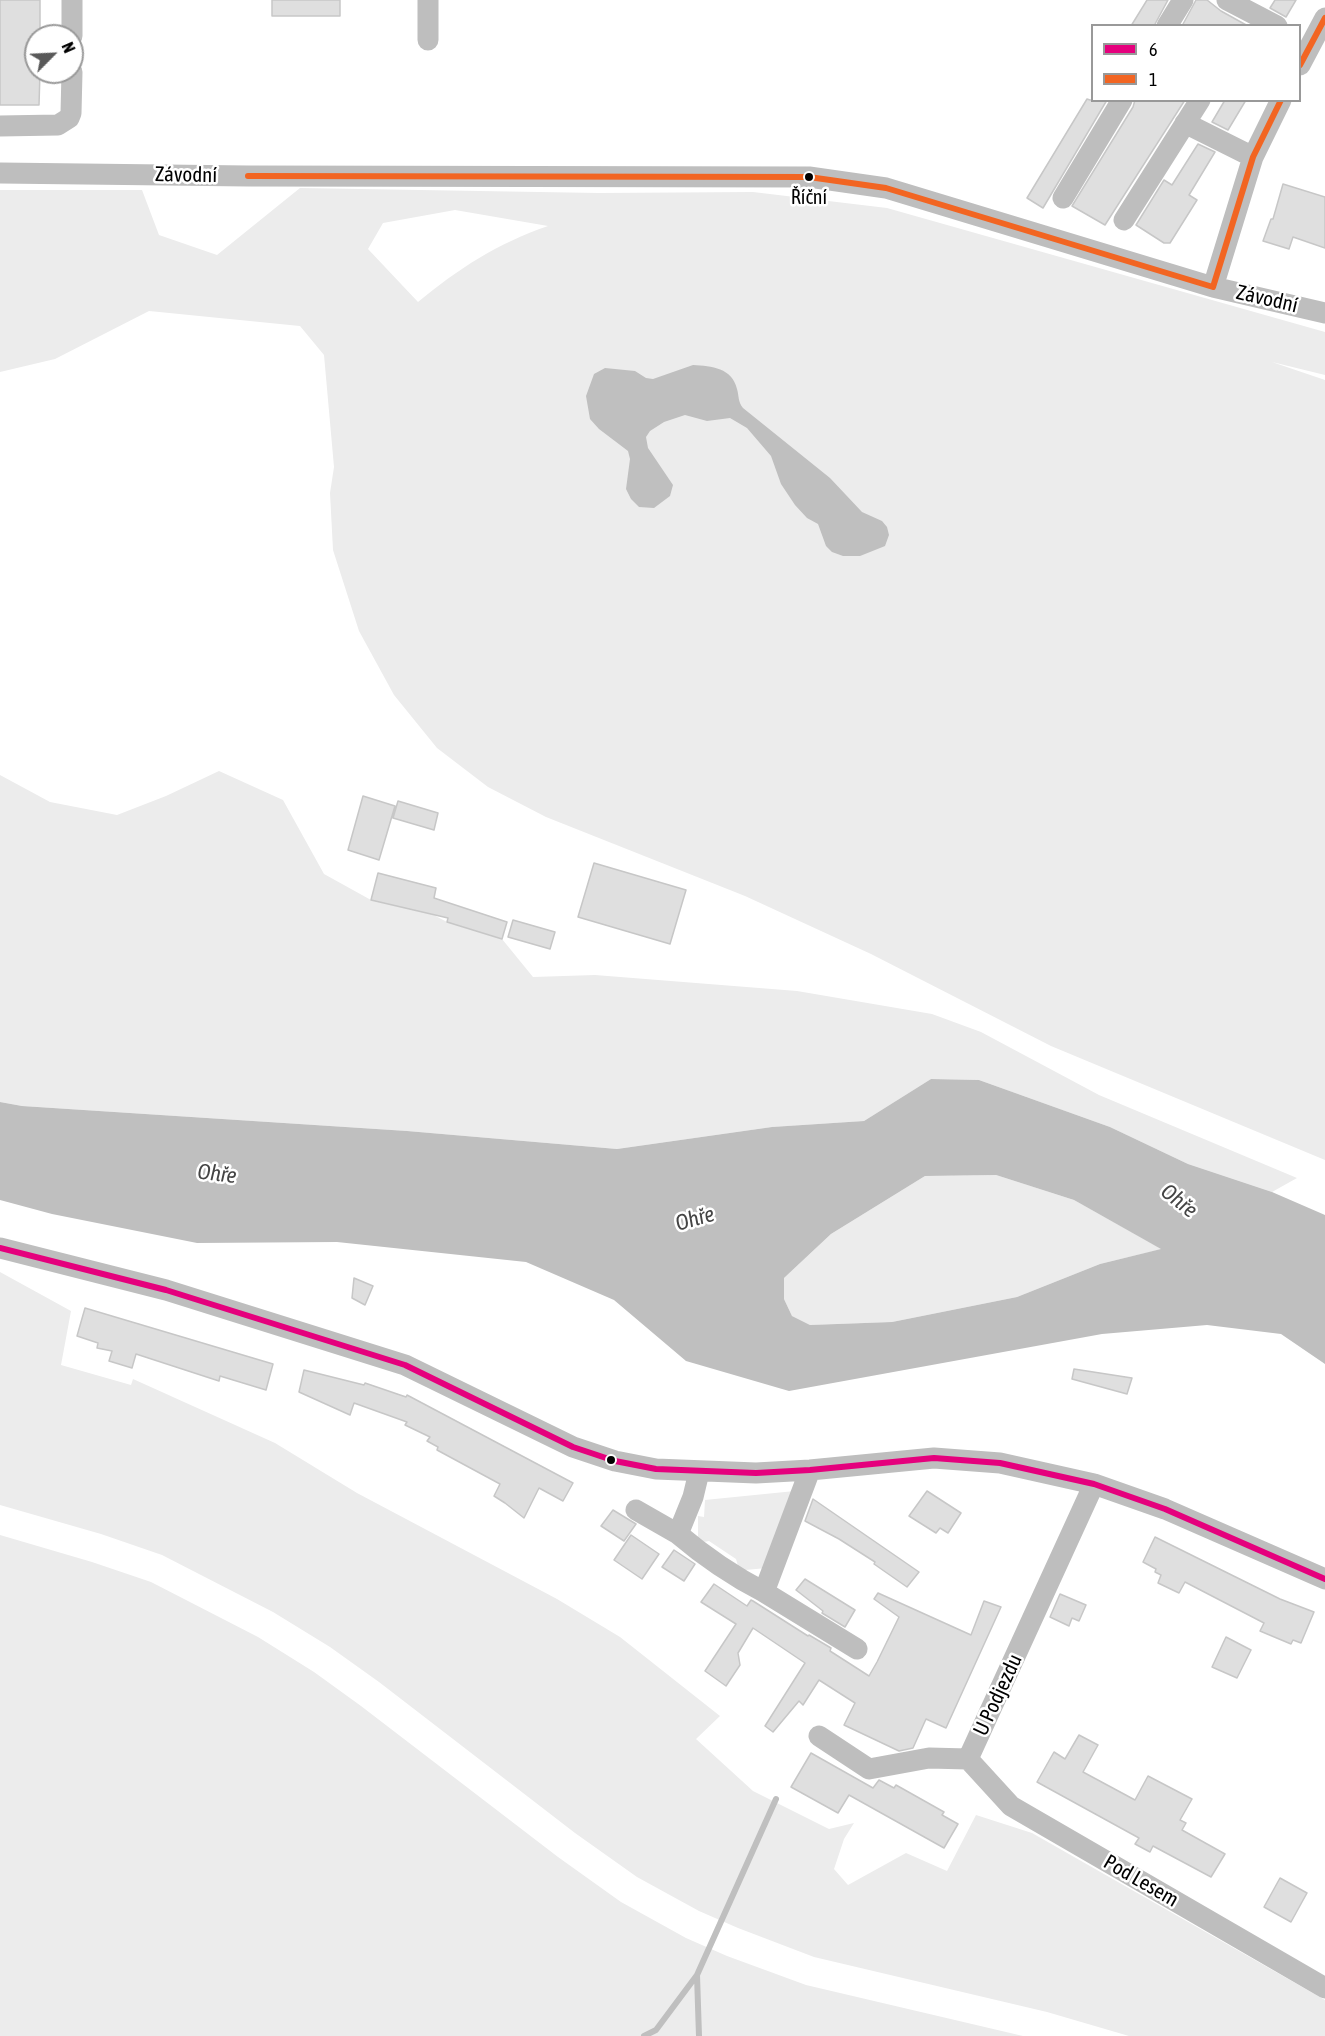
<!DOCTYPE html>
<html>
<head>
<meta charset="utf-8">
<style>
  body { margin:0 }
  #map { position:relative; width:1325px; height:2036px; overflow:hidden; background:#fff; font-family:"Asap Condensed",sans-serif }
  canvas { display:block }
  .legend { position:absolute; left:1091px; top:24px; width:210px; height:78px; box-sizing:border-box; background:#fff; border:2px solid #999; margin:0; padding:8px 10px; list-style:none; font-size:18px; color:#000 }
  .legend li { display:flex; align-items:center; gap:12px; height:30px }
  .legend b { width:30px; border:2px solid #999 }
  .north { position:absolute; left:24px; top:24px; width:60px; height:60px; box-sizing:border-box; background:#fff; border:2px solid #999; border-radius:50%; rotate:66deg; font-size:16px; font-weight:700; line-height:24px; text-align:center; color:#000 }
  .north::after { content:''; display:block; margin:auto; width:21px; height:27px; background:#595959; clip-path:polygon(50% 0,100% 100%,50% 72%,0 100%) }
</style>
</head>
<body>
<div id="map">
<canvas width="1325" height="2036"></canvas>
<ul class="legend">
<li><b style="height:8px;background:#e5007d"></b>6</li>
<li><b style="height:8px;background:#f26522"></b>1</li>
</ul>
<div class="north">N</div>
</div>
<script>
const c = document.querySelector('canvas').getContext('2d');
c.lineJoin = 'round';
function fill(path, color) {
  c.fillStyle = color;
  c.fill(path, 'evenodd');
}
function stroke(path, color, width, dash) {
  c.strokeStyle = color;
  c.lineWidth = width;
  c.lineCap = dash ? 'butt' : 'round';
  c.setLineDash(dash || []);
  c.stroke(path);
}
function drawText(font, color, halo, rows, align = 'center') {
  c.font = font + ' "Asap Condensed",sans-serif';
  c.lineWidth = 5;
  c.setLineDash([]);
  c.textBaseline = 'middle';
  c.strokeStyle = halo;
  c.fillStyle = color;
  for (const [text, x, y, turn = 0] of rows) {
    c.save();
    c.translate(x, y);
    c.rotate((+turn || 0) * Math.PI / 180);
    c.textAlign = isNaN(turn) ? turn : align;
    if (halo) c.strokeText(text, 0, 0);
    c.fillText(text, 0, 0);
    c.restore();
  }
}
const green = new Path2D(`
  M 300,188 L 599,193 L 753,192 L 887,208 L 1325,332 L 1325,375 L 1272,362 L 1325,380 L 1325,1160 L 1051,1046 L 871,954 L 745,896 L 546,817 L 488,787 L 437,748 L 394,695 L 359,631 L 333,550 L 330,493 L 334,467 L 324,355 L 300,326 L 149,311 L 55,359 L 0,372 L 0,190 L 142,190 L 159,235 L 217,255 ZM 455,210 L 548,226 C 498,243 458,269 418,302 L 368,249 L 383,223 Z
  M 219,771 L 283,800 L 324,874 L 371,900 L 430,913 L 447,922 L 502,939 L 533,977 L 595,975 L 797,991 L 932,1014 L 981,1032 L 1099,1095 L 1297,1178 L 1272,1192 L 1188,1164 L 1110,1127 L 979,1080 L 931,1079 L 864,1121 L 772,1127 L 617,1149 L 407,1131 L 22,1106 L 0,1102 L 0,775 L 50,802 L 117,815 L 166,796 Z
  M 996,1175 L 1074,1200 L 1162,1249 L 1100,1264 L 1017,1297 L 892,1322 L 810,1325 L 792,1316 L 784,1299 L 784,1278 L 831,1234 L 925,1176 Z
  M 0,1272 L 71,1311 L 61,1365 L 131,1385 L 133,1379 L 275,1443 L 357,1493 L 557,1599 L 620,1637 L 720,1716 L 696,1739 L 753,1791 L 829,1829 L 854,1823 L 844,1839 L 834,1869 L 848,1885 L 906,1853 L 947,1871 L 976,1815 L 1032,1833 L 1325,2000 L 1325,2036 L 1129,2036 L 1047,2012 L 814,1957 L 738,1928 L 699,1911 L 637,1877 L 575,1833 L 379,1682 L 330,1647 L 273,1612 L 162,1555 L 101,1534 L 0,1505 Z
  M 795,1491 L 767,1568 L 745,1570 L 739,1569 L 736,1559 L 709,1541 L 698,1543 L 698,1516 L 704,1517 L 705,1500 Z
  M 0,1535 L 92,1562 L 151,1582 L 258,1637 L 314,1672 L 361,1706 L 558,1857 L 621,1902 L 686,1938 L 727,1956 L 806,1985 L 1023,2036 L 0,2036 Z`);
const water = new Path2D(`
  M 693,365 C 712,366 732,368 737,389 C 739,396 738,402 743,408 L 830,478 L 862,512 L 882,521 L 887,527 L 889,535 L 885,546 L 860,556 L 843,556 L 832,552 L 826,546 L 818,524 L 807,518 L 795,505 L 781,484 L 771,456 L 747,428 L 730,418 L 707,421 L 685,415 L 664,422 L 650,431 L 646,437 L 648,448 L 673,485 L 670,496 L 654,508 L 639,507 L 631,499 L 626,489 L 630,459 L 628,451 L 599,429 L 590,419 L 586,396 L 594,374 L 605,368 L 635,371 L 646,378 L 653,379 Z
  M 931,1079 L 979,1080 L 1110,1127 L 1188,1164 L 1272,1192 L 1325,1215 L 1325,1364 L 1281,1334 L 1207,1325 L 1102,1334 L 789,1391 L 686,1361 L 614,1300 L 526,1262 L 337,1242 L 197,1243 L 52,1214 L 0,1200 L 0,1102 L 22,1106 L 407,1131 L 617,1149 L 772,1127 L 864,1121 ZM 996,1175 L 1074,1200 L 1161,1249 L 1100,1264 L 1017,1297 L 892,1322 L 810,1325 L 792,1316 L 784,1299 L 784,1278 L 831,1234 L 925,1176 Z`);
const stream = new Path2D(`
  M 644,2036 L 656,2030 L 697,1975
  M 699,2036 L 697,1975 L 776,1799`);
const building = new Path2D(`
  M 0,0 L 40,0 L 40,36 L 36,36 L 36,72 L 40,72 L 39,105 L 0,105 Z
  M 272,0 L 340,0 L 340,16 L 272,16 Z
  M 1147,0 L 1168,0 L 1154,26 L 1131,26 Z
  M 1196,0 L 1207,0 L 1221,11 L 1248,26 L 1182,26 Z
  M 1275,0 L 1296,0 L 1286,17 L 1270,8 Z
  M 1087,99 L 1090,100 L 1107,100 L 1043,208 L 1027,198 Z
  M 1135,100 L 1185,100 L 1105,225 L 1072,206 L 1133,107 Z
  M 1225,100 L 1246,100 L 1228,130 L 1212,122 Z
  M 1198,144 L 1215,152 L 1189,195 L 1197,200 L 1170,243 L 1164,243 L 1136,225 L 1164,180 L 1172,185 Z
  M 1283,184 L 1325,197 L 1325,248 L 1293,237 L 1289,249 L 1263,241 L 1271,219 L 1273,219 Z
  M 363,796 L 395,806 L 379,860 L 348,850 Z
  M 398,801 L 438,813 L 434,830 L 393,818 Z
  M 594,863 L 686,890 L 670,944 L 578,917 Z
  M 378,873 L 436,888 L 434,898 L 507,922 L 502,939 L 447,922 L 448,918 L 371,900 Z
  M 513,920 L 555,932 L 550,949 L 508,937 Z
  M 354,1278 L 373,1286 L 365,1305 L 352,1298 Z
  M 85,1308 L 273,1364 L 266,1390 L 220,1376 L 219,1381 L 136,1354 L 132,1368 L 109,1361 L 112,1351 L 97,1348 L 98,1343 L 77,1336 Z
  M 1074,1369 L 1132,1378 L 1127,1394 L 1072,1379 Z
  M 304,1370 L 364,1385 L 365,1383 L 406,1397 L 407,1395 L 573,1483 L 563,1501 L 539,1488 L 524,1518 L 505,1503 L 494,1496 L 500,1484 L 437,1450 L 438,1447 L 427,1441 L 430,1437 L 405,1425 L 407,1422 L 354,1403 L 350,1415 L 299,1392 Z
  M 927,1491 L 961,1513 L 948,1533 L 940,1528 L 936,1533 L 909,1516 Z
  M 813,1499 L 919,1572 L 907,1587 L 874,1564 L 875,1562 L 839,1539 L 805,1521 Z
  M 613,1510 L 636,1524 L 624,1541 L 601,1526 Z
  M 631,1535 L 659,1554 L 642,1579 L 614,1560 Z
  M 1155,1537 L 1280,1599 L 1314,1612 L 1301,1643 L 1293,1640 L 1291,1644 L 1260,1631 L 1264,1623 L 1185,1582 L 1179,1593 L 1158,1583 L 1161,1575 L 1155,1572 L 1156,1569 L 1143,1562 Z
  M 674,1550 L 695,1564 L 684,1581 L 662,1567 Z
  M 805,1579 L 855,1610 L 845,1627 L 822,1613 L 823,1611 L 796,1590 Z
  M 714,1584 L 747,1606 L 751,1600 L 753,1601 L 808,1636 L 809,1635 L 831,1648 L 830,1651 L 869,1676 L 877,1662 L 899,1617 L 874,1599 L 878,1593 L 971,1635 L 984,1601 L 1001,1607 L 946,1728 L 926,1719 L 913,1748 L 899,1751 L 844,1725 L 855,1703 L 819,1680 L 803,1705 L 799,1701 L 773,1732 L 765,1726 L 805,1663 L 753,1628 L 738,1653 L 740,1665 L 726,1686 L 705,1671 L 736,1624 L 701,1602 Z
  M 1060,1594 L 1086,1605 L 1079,1621 L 1072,1618 L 1069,1626 L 1050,1617 Z
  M 1226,1637 L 1251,1650 L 1237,1678 L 1212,1667 Z
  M 1079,1735 L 1098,1745 L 1083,1772 L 1135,1800 L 1148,1776 L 1192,1799 L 1180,1820 L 1186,1823 L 1182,1830 L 1225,1854 L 1211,1877 L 1153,1846 L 1150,1852 L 1135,1844 L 1139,1838 L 1037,1782 L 1054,1752 L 1065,1759 Z
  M 811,1753 L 873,1788 L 879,1780 L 894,1788 L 896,1785 L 944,1812 L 942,1815 L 958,1824 L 944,1848 L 849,1795 L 838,1813 L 791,1787 Z
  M 1280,1878 L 1307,1893 L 1291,1922 L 1264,1907 Z`);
const minor = new Path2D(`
  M 1227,0 L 1277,26
  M 1167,26 L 1183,0
  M 72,36 L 72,0
  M 428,40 L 428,0
  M 1300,65 L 1325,18
  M 1185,123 L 1253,157
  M 0,126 L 58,125 L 69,118 L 71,113 L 72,72
  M 0,173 L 248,176 L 809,177 L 886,188 L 1213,287 L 1325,313
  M 1063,198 L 1122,100
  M 1124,220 L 1200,100
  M 1213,287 L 1253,157 L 1281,100
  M 0,1248 L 166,1290 L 405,1365 L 573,1447 L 615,1461 L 656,1469 L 756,1473 L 810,1470 L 934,1458 L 1000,1463 L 1094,1484 L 1165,1509 L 1325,1579
  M 810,1470 L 764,1592 L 857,1649
  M 699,1472 L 693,1497 L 678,1534 C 705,1557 733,1576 764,1592
  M 636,1510 L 678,1534
  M 819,1736 L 869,1769 L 929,1758 L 968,1759
  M 968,1759 L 1011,1806 L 1325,1988
  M 968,1759 L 1094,1484`);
const bus1 = new Path2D(`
  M 0,1248 L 166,1290 L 405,1365 L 573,1447 L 615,1461 L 656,1469 L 756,1473 L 810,1470 L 934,1458 L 1000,1463 L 1094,1484 L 1165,1509 L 1325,1579`);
const bus2 = new Path2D(`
  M 1300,65 L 1325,18
  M 248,176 L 809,177 L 886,188 L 1213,287
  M 1213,287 L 1253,157 L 1281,100`);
const markers = [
  [809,177,5,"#000"],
  [611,1460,5,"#000"]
];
const busNames = [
  ["Říční",809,198]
];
const streetNames = [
  ["Závodní",186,175,1],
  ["Závodní",1267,299,13],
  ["U Podjezdu",998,1695,-65],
  ["Pod Lesem",1141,1881,30]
];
const waterNames = [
  ["Ohře",217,1174,7],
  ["Ohře",1179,1201,39],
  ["Ohře",695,1219,-16]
];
fill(green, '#ececec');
fill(water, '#bfbfbf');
stroke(stream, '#bfbfbf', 6);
fill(building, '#dfdfdf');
stroke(building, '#c7c7c7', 1.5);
stroke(minor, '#bebebe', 21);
stroke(bus1, '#e5007d', 6);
stroke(bus2, '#f26522', 6);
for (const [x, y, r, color] of markers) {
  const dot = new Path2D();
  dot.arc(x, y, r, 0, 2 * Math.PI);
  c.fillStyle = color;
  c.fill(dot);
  stroke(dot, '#fff', 2);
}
drawText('20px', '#000', '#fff', busNames);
drawText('21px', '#000', '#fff', streetNames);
drawText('italic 22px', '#444', '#fff', waterNames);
</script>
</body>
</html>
